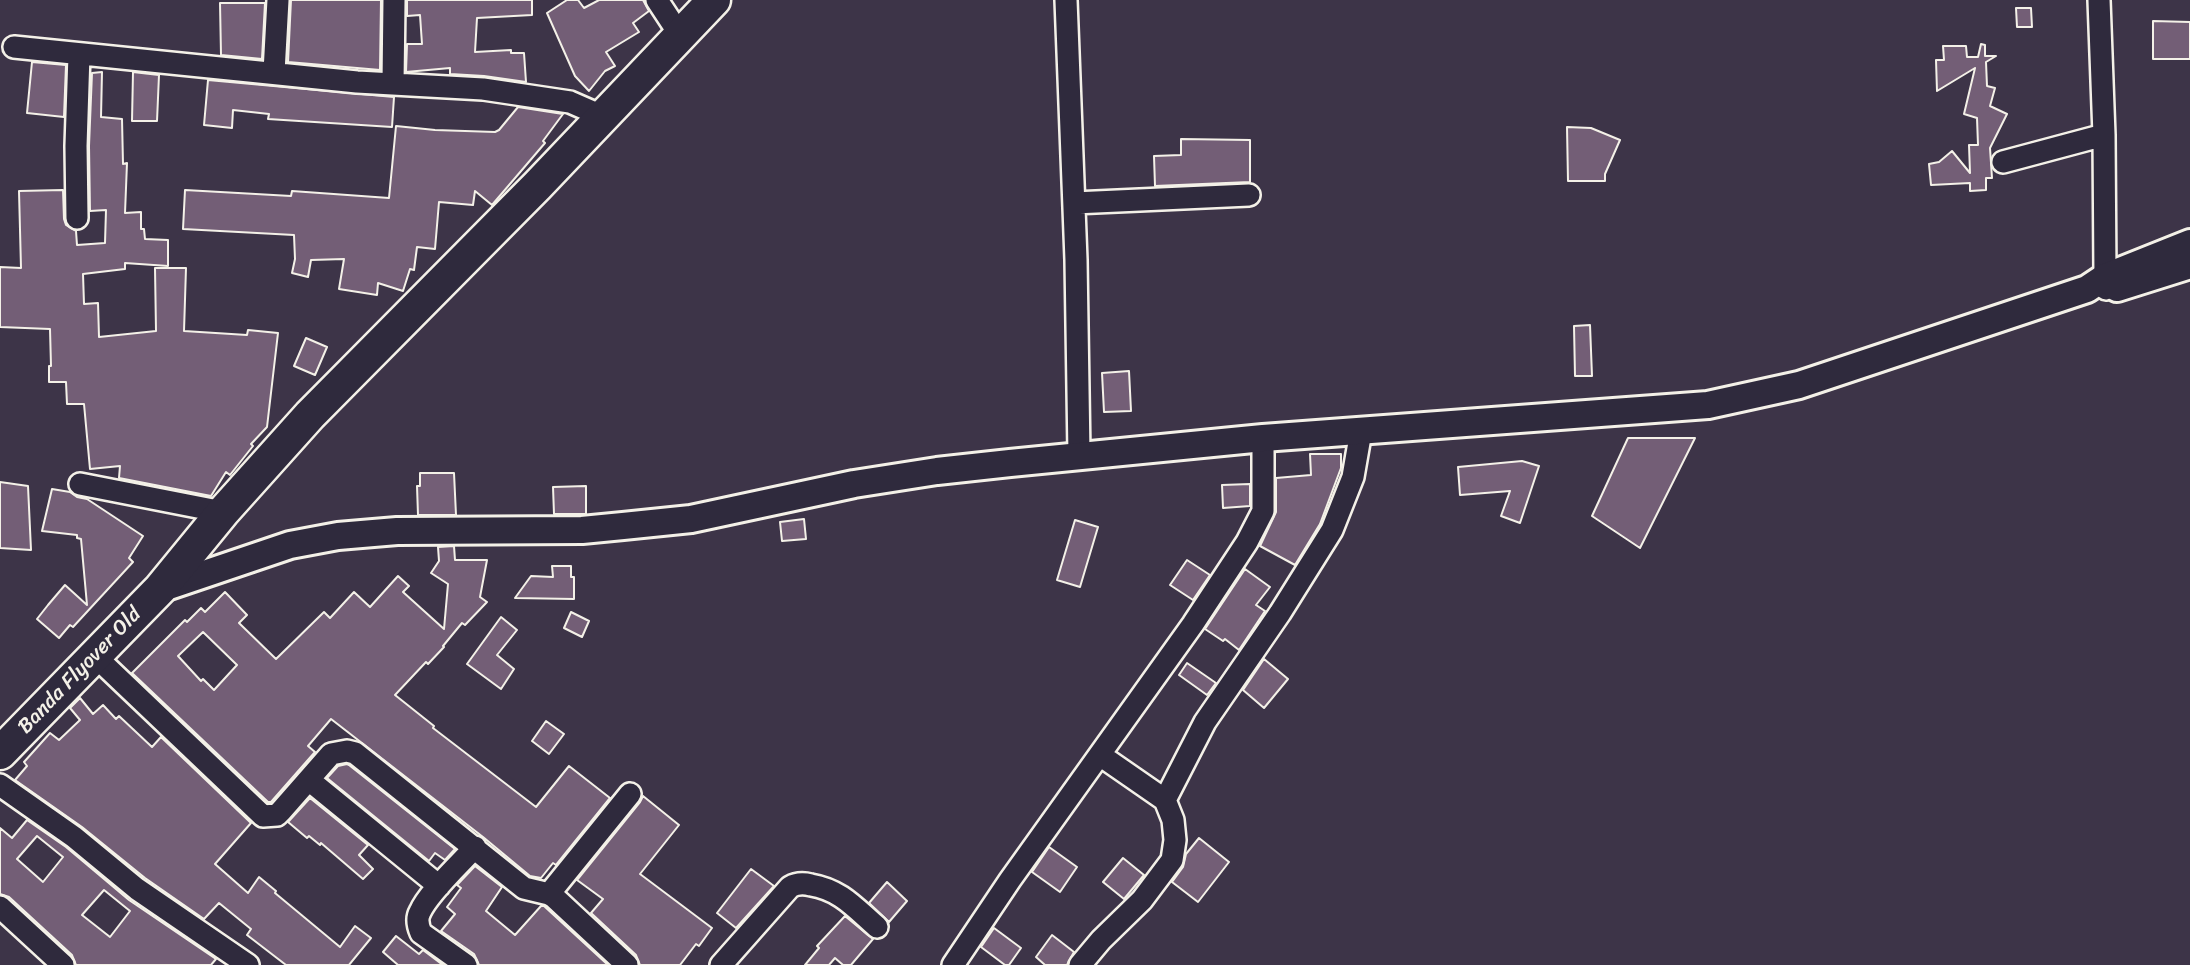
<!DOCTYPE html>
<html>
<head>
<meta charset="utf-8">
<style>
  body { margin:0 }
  canvas { display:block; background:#3d3448 }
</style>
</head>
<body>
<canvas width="2190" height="965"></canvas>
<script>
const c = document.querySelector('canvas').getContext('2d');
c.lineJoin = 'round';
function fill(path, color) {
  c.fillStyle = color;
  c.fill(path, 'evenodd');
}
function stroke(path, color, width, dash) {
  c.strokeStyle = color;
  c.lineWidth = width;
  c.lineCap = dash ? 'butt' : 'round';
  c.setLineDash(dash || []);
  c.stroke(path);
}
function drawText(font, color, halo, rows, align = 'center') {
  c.font = font + ' Sriracha,sans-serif';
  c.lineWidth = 5;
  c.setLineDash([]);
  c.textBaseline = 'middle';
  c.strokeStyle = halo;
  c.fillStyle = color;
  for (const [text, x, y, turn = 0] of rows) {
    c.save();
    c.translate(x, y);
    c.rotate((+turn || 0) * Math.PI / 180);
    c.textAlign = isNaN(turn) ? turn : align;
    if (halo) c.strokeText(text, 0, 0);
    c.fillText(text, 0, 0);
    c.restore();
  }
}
const building = new Path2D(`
  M 291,0 L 381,0 L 380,70 L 288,62 Z
  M 407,0 L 532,0 L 532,15 L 477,18 L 475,52 L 511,50 L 511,53 L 524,53 L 526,82 L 484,76 L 450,74 L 450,68 L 406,72 L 407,44 L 422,44 L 420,15 L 407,16 Z
  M 567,0 L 578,0 L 584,8 L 599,0 L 643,0 L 649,11 L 633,23 L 639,32 L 606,52 L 615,66 L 605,71 L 589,91 L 575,76 L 547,13 Z
  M 220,3 L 265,3 L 262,59 L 221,55 Z
  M 2016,8 L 2031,8 L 2032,27 L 2017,27 Z
  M 2153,21 L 2190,22 L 2190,59 L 2153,59 Z
  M 1981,44 L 1985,45 L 1985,56 L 1996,56 L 1986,62 L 1987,86 L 1995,88 L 1990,106 L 2007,114 L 1990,148 L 1992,178 L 1986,178 L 1986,190 L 1970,191 L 1970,183 L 1931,185 L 1929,164 L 1939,162 L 1952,151 L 1970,173 L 1969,145 L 1978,145 L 1977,118 L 1964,114 L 1975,68 L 1937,91 L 1936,60 L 1944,60 L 1943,46 L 1966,46 L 1967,57 L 1978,57 Z
  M 32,62 L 66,65 L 64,117 L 27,113 Z
  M 102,72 L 101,117 L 122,119 L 123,164 L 127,163 L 125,213 L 141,212 L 141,229 L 144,229 L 145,239 L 168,240 L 168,266 L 125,263 L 125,269 L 83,274 L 84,304 L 98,303 L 99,337 L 156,331 L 155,268 L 186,268 L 184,331 L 247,335 L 248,330 L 278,333 L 267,427 L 251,444 L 253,446 L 230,475 L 226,472 L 211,496 L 119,478 L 120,466 L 90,469 L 84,404 L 67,404 L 66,382 L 49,382 L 49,366 L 51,366 L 50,329 L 0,327 L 0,267 L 21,268 L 19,191 L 63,190 L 64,219 L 66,225 L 76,231 L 77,245 L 105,243 L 106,210 L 90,211 L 89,146 L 92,73 Z
  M 133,72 L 159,75 L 157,121 L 132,121 Z
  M 208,80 L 394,97 L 392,127 L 268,119 L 269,114 L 233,110 L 232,128 L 204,125 Z
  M 518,107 L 563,114 L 543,141 L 545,143 L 492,205 L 475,191 L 473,205 L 439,202 L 435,249 L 417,247 L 414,270 L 410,269 L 403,291 L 378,283 L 377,295 L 339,289 L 344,259 L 311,260 L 308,277 L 292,273 L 295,259 L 294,235 L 183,229 L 185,190 L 291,196 L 292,191 L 389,198 L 396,126 L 435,130 L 495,132 L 499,130 Z
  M 1567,127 L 1591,128 L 1620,140 L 1605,174 L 1605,181 L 1568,181 Z
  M 1181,139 L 1250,140 L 1250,182 L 1155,186 L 1154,156 L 1181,155 Z
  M 1590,325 L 1592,376 L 1575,376 L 1574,326 Z
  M 306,338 L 327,347 L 315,375 L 294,366 Z
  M 1129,371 L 1131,411 L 1104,412 L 1102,373 Z
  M 1628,438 L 1695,438 L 1640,548 L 1592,516 Z
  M 1310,454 L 1341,454 L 1341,468 L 1320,524 L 1295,565 L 1260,546 L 1276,512 L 1276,478 L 1311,475 Z
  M 1522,461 L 1539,466 L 1520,523 L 1501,516 L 1510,491 L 1460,495 L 1458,467 Z
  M 420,473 L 454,473 L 456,515 L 418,515 L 417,486 L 420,486 Z
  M 0,482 L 28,486 L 31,550 L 0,548 Z
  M 1250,484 L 1250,506 L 1223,508 L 1222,485 Z
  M 586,486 L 586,514 L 554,514 L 553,487 Z
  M 52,489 L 70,492 L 77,497 L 87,499 L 143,536 L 129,558 L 133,562 L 73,627 L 70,625 L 59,638 L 37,619 L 48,605 L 65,585 L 87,605 L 81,539 L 77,538 L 77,535 L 42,531 Z
  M 804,519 L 806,539 L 782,541 L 780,522 Z
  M 1075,520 L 1098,527 L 1080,587 L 1057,580 Z
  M 454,546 L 455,560 L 487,560 L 480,597 L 487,602 L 465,625 L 462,623 L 443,646 L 444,647 L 428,664 L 426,662 L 395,695 L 434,726 L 433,728 L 536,807 L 569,766 L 610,798 L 556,865 L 553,863 L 541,878 L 530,876 L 483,837 L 331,719 L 308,746 L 315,752 L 271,802 L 268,802 L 132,673 L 185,620 L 187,622 L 201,608 L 205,612 L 225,592 L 247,615 L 239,623 L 276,659 L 324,612 L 330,618 L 354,592 L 370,607 L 398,576 L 409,586 L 403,592 L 444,629 L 448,584 L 431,573 L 439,561 L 438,547 ZM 203,632 L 237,665 L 214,690 L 203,679 L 201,681 L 178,656 Z
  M 1187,560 L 1210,575 L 1193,600 L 1170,585 Z
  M 552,566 L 571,566 L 571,577 L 574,577 L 574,599 L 515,598 L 531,576 L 553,577 Z
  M 1245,569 L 1270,587 L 1256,605 L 1265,611 L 1239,650 L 1225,639 L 1223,641 L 1205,629 Z
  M 571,612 L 589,621 L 582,637 L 564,628 Z
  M 501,617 L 517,630 L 497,655 L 514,669 L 501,689 L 467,664 Z
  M 1264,659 L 1288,679 L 1264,708 L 1243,690 Z
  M 1187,663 L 1216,683 L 1207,695 L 1179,675 Z
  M 80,698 L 93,714 L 103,705 L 116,719 L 119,716 L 152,747 L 161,737 L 251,823 L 215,864 L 248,893 L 259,877 L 276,891 L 275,893 L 340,947 L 355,926 L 371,938 L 349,965 L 286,965 L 247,935 L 251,929 L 219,903 L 204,919 L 145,878 L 82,827 L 15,780 L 27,766 L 24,762 L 50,733 L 59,740 L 80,720 L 70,708 Z
  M 546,721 L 564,734 L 549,754 L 532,741 Z
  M 347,764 L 349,765 L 455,849 L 445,860 L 435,853 L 429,861 L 327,778 L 338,766 Z
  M 643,796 L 679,825 L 640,874 L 712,928 L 699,946 L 696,944 L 680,965 L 640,965 L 636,955 L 591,913 L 603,899 L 577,880 L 640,802 Z
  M 310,798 L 368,845 L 359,855 L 373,869 L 363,879 L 321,843 L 320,845 L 309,836 L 307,838 L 288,822 Z
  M 27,820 L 66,847 L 129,900 L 216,959 L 211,965 L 76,965 L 72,955 L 9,897 L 0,894 L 0,828 L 12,838 ZM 37,836 L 63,857 L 43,882 L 17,859 ZM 104,890 L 130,911 L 110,937 L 82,915 Z
  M 1199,838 L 1229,862 L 1198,902 L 1172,882 L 1183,867 L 1186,854 Z
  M 1049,847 L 1077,867 L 1060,892 L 1032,872 Z
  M 1123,858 L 1144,875 L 1124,899 L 1103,882 Z
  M 475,866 L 502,887 L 486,911 L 515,935 L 541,906 L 544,906 L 608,965 L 479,965 L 474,954 L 441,931 L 455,914 L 447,907 L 461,888 L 457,885 Z
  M 751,869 L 774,886 L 736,928 L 717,913 Z
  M 887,882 L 907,901 L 889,922 L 869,903 Z
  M 845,916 L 873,939 L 851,965 L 843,965 L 835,958 L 829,965 L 805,965 L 819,948 L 817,946 Z
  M 994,928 L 1021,948 L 1009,965 L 1005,965 L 981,947 Z
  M 1052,935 L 1074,952 L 1067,965 L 1045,965 L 1036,957 Z
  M 396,936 L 419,954 L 423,950 L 443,965 L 398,965 L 383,952 Z`);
const minor = new Path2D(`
  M 657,0 L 680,35
  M 1066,0 L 1076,260 L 1079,455
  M 2099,0 L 2104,135 L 2105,277 L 2106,289
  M 14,47 L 357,82 L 483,89 L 570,102 L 602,116
  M 274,72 L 278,0
  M 393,84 L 394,0
  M 2003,162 L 2104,135
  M 1074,203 L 1249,195
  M 77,218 L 76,146 L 79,54
  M 80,484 L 223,512
  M 95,656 L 263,816 L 277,815 L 281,811 L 331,754 L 347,751 L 355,753 L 524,888 L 549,894 L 554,897 L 627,965
  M 309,780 L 439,886
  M 0,785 L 74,837 L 137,889 L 248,965
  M 1165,800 L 1205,722 L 1280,613 L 1332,530 L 1353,477 L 1361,431
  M 549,894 L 630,794
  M 0,907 L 63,965
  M 466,965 L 421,933 C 418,926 416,919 420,912 C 428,893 461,863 475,847
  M 721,965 L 790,887 C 797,883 803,883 811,885 C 841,890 855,908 877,927
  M 953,965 L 1010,880 L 1193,624 L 1247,542 L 1263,511 L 1263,438
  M 1080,965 L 1101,940 L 1142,900 L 1172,860 L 1175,840 L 1173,820 L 1165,800 L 1100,755`);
const major = new Path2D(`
  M 2117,288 L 2190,265
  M 160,589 L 290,545 L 338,536 L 397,531 L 582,530 L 623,526 L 691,519 L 854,484 L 937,471 L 1010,463 L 1263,438 L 1708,405 L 1799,385 L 2087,289 L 2105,277 L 2190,243`);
const highway = new Path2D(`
  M 0,753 L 160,589 L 223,512 L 310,415 L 537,186 L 714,0`);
const streetNames = [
  ["Banda Flyover Old",80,671,-46]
];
fill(building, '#735e76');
stroke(building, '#f4f1e8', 2);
stroke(minor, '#f4f1e8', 26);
stroke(major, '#f4f1e8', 32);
stroke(highway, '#f4f1e8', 37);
stroke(minor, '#2f2a3d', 21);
stroke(major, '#2f2a3d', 26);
stroke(highway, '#2f2a3d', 32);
drawText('21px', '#f4f1e8', '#2f2a3d', streetNames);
</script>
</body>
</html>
